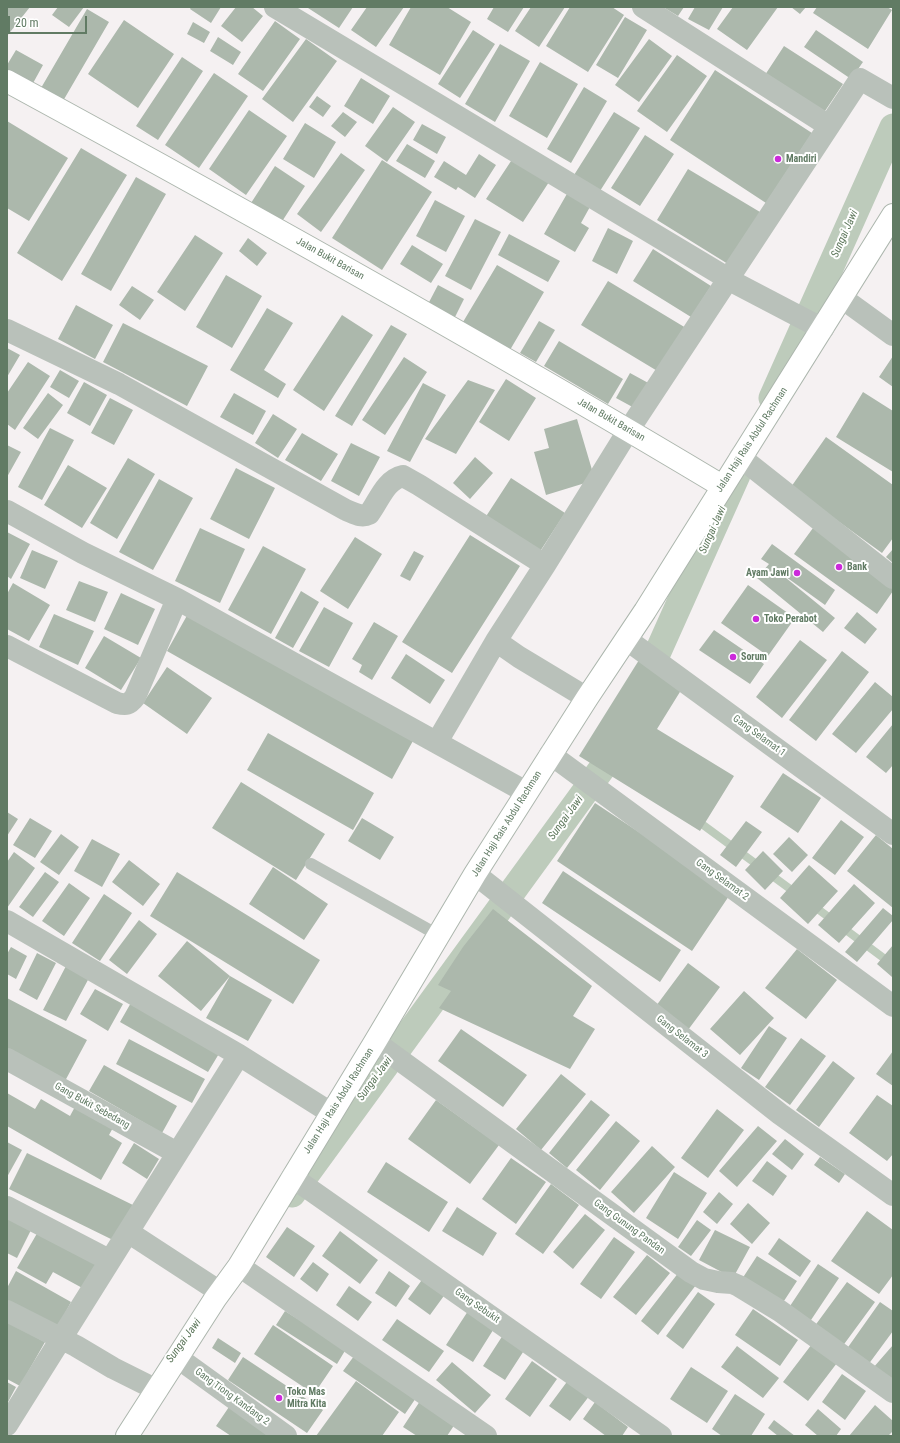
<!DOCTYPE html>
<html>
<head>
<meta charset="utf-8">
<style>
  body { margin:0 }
  #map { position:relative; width:900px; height:1443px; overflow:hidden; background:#f5f1f2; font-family:"Roboto Condensed",sans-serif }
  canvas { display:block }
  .frame { position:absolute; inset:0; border:8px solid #617b64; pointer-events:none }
  .scale { position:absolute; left:8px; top:16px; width:79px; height:18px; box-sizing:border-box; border:2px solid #617b64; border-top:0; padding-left:5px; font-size:12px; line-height:14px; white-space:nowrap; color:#617b64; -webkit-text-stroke:3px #fff; paint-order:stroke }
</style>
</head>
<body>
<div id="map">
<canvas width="900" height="1443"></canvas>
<div class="frame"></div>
<div class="scale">20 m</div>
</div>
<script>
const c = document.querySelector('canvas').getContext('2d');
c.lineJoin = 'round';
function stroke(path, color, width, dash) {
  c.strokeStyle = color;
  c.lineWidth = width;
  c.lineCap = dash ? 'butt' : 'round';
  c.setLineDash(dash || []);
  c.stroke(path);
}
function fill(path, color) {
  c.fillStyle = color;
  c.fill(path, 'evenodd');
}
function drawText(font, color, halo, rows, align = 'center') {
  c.font = font + ' "Roboto Condensed",sans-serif';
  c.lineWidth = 4;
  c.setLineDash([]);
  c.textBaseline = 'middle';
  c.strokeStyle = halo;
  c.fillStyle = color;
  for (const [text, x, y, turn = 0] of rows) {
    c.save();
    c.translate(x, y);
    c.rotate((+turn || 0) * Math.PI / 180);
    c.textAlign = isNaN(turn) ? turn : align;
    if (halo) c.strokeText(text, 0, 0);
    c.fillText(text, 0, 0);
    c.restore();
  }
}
const stream = new Path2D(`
  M 695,819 L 797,894
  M 811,904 L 893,965`);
const canal = new Path2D(`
  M 772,398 L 893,127
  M 644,683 L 737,475
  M 292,1194 L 611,756 L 619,738`);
const building = new Path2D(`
  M 7,7 L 30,7 L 7,36 Z
  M 58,7 L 84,7 L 69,27 L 52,15 Z
  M 191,7 L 221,7 L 211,23 L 190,9 Z
  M 236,7 L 252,7 L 263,16 L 242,42 L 221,26 Z
  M 309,7 L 353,7 L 339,28 L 308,8 Z
  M 367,7 L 404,7 L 376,47 L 351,30 Z
  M 411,7 L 447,7 L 471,22 L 440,75 L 389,45 Z
  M 494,7 L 524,7 L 508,32 L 487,19 Z
  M 531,7 L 565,7 L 539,47 L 515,31 Z
  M 570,7 L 612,7 L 624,15 L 588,72 L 546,46 Z
  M 663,7 L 684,7 L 678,16 Z
  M 695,7 L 723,7 L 709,30 L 688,19 Z
  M 733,7 L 778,7 L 747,50 L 717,29 Z
  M 791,7 L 806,7 L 800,14 Z
  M 817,7 L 887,7 L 892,10 L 868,49 L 813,13 Z
  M 87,9 L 109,22 L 63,101 L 41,88 Z
  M 625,17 L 647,30 L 618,78 L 596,65 Z
  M 124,20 L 174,54 L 138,108 L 88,74 Z
  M 275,21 L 300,39 L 263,91 L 238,74 Z
  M 193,22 L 210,32 L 204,43 L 187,34 Z
  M 473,30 L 495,44 L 460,98 L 438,84 Z
  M 816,30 L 863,62 L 851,79 L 804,47 Z
  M 218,37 L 241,52 L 233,65 L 210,51 Z
  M 306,39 L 337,61 L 293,122 L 262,99 Z
  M 649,39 L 672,56 L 639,102 L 615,85 Z
  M 500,44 L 530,61 L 495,122 L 465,104 Z
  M 784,46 L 843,84 L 823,114 L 765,75 Z
  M 16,50 L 43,65 L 32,85 L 7,71 L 7,65 Z
  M 677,55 L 707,76 L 667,132 L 637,111 Z
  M 182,57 L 203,71 L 158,140 L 136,126 Z
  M 540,62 L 578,84 L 547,138 L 509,116 Z
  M 715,70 L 812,133 L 766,203 L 670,140 Z
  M 214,73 L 248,96 L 199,168 L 165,145 Z
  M 361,78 L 390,96 L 373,124 L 344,106 Z
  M 584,87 L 607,101 L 571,163 L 547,149 Z
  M 317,96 L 331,106 L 323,117 L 309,107 Z
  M 393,107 L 415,122 L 387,162 L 365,146 Z
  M 249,110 L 287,136 L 246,195 L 209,169 Z
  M 343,112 L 357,122 L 345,137 L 331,126 Z
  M 614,112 L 640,128 L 600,191 L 574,175 Z
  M 7,121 L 68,158 L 29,221 L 7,208 Z
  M 305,123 L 336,142 L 314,178 L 283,159 Z
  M 422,124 L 446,137 L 437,154 L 413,140 Z
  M 645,135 L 674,154 L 640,206 L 611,188 Z
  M 407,144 L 435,161 L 425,178 L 396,161 Z
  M 81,148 L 127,175 L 62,281 L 17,253 Z
  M 341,153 L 365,170 L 321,232 L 297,214 Z
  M 479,154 L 496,165 L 475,198 L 458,187 L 456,190 L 434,177 L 444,161 L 466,175 Z
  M 513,158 L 549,182 L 523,222 L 486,199 Z
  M 382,160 L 432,192 L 382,270 L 332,238 Z
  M 275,166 L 305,186 L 281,223 L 251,203 Z
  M 688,169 L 760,212 L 728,264 L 657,220 Z
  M 136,177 L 166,194 L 111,291 L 81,274 Z
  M 568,192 L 591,205 L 581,223 L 589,228 L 575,252 L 544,234 Z
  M 435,200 L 465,216 L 446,252 L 416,236 Z
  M 475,219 L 501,232 L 471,290 L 445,276 Z
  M 608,228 L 633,241 L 617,274 L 592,261 Z
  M 509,234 L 560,261 L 548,282 L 498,255 Z
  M 195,235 L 223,253 L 185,311 L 157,292 Z
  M 248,238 L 267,253 L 257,266 L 239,251 Z
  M 412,245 L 443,264 L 431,283 L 400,264 Z
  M 653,249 L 711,286 L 691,317 L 633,281 Z
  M 497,265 L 544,292 L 510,350 L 463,322 Z
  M 226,275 L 262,296 L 232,348 L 196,327 Z
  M 608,281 L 686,328 L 659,372 L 581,325 Z
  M 438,285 L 464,299 L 454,319 L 427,306 Z
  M 132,286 L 154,300 L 140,320 L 119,305 Z
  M 76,305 L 113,325 L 95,359 L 58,339 Z
  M 267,308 L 293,323 L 264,370 L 286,384 L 278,398 L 230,370 Z
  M 342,315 L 373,335 L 324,411 L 293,390 Z
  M 539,321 L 555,330 L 536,362 L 520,353 Z
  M 123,323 L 208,366 L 187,406 L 103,362 Z
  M 391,325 L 407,334 L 352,426 L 335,416 Z
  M 559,341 L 623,379 L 608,404 L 544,366 Z
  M 7,348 L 20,355 L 7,377 Z
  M 893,356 L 893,387 L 879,377 Z
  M 404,357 L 427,372 L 385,435 L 362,420 Z
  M 28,362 L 50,376 L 15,430 L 7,424 L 7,393 Z
  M 60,370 L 79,381 L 69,398 L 50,387 Z
  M 630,373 L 652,385 L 638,410 L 616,398 Z
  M 506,379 L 536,398 L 509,441 L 479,422 Z
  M 468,380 L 495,390 L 456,454 L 425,439 Z
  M 84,382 L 107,395 L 90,426 L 67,413 Z
  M 423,383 L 446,395 L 410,462 L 387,451 Z
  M 863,392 L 893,411 L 893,472 L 836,437 Z
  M 48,393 L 63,405 L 38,439 L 23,428 Z
  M 234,393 L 266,411 L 253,435 L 220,417 Z
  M 110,398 L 133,410 L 114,445 L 91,433 Z
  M 273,414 L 297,429 L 278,458 L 255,443 Z
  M 577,419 L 595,480 L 546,495 L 534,452 L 549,448 L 544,429 Z
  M 50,428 L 74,440 L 42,500 L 18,487 Z
  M 302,433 L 338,454 L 321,481 L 285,460 Z
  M 826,437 L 893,485 L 893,538 L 882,553 L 791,487 Z
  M 351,443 L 380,457 L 359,496 L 331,481 Z
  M 7,445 L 21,452 L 7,477 Z
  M 475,457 L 493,473 L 470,499 L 453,483 Z
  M 128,458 L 155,474 L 117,539 L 90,523 Z
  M 68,465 L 107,488 L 82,528 L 44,505 Z
  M 236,468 L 275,488 L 249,539 L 210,519 Z
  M 511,478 L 565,513 L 537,556 L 483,521 Z
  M 159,479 L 193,498 L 153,570 L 119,552 Z
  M 200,528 L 245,549 L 220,603 L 175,581 Z
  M 813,528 L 893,585 L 893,591 L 877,614 L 794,554 Z
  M 7,532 L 30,544 L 11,579 L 7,576 Z
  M 470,535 L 520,566 L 452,673 L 402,642 Z
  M 355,537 L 382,554 L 348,609 L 320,591 Z
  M 772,544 L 835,590 L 825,605 L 775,569 L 835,618 L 823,632 L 757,578 L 769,564 L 761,559 Z
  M 263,546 L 306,569 L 271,634 L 228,610 Z
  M 893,549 L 893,563 L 886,557 Z
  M 32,550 L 58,561 L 45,589 L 20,578 Z
  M 414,551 L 424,556 L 410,581 L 400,576 Z
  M 79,581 L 108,592 L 95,622 L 66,610 Z
  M 13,583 L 50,605 L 29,641 L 7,629 L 7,594 Z
  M 748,585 L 795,618 L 768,656 L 721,623 Z
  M 301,591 L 319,602 L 293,648 L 275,638 Z
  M 121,593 L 155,609 L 138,645 L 104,629 Z
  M 324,607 L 353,623 L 329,667 L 299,651 Z
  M 189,612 L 414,739 L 392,779 L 167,651 Z
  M 857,612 L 877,629 L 865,644 L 844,628 Z
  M 54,614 L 94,631 L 78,665 L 39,647 Z
  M 374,622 L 398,636 L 372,680 L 359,672 L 362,665 L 352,659 Z
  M 714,630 L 764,664 L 750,684 L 699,650 Z
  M 104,636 L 141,658 L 121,690 L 85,668 Z
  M 800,640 L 827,660 L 782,718 L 756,697 Z
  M 842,651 L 869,672 L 816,741 L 789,720 Z
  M 406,654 L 445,680 L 430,704 L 391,678 Z
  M 639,660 L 683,687 L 657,729 L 734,776 L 700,831 L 579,756 Z
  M 167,667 L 212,698 L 187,734 L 143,703 Z
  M 875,682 L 893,697 L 893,709 L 856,753 L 832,734 Z
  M 893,724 L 893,765 L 886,773 L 866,757 Z
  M 268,733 L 374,793 L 353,830 L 247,770 Z
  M 783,773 L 821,798 L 798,833 L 760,807 Z
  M 241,782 L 325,834 L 296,880 L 212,828 Z
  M 595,803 L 731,893 L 692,951 L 557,861 Z
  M 7,812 L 18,819 L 7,836 Z
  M 30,818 L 52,831 L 35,858 L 13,845 Z
  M 362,818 L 394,837 L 380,860 L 348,841 Z
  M 841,820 L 864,837 L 835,875 L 812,858 Z
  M 746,821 L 762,832 L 736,867 L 720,855 Z
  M 61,834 L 79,847 L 59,875 L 40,862 Z
  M 876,835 L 893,849 L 893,908 L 847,871 Z
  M 789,837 L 808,855 L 792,872 L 773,854 Z
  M 92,839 L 120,854 L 102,887 L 74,871 Z
  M 763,851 L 783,871 L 765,890 L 745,870 Z
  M 14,852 L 35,868 L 7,908 L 7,862 Z
  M 129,860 L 160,884 L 143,906 L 112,882 Z
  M 809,865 L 838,891 L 808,924 L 780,898 Z
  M 273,867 L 328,904 L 304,940 L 249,904 Z
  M 563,871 L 681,950 L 660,982 L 542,903 Z
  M 45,872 L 59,882 L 33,917 L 19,907 Z
  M 177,872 L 320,960 L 293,1004 L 150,916 Z
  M 69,883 L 90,898 L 64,936 L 42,921 Z
  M 854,884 L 875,903 L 839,943 L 818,925 Z
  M 104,894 L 132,913 L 100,961 L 72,943 Z
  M 883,908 L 893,916 L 893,920 L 857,962 L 845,952 Z
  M 493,909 L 592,986 L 573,1016 L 595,1029 L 570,1069 L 439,1008 L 451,991 L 438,985 L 463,947 Z
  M 139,920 L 157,934 L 127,974 L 109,960 Z
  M 187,941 L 230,976 L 201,1011 L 158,976 Z
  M 893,945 L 893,976 L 892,977 L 877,964 Z
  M 11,947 L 27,956 L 16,979 L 7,974 L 7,954 Z
  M 797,949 L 837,980 L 806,1019 L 765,988 Z
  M 37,953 L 56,963 L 37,1000 L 19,990 Z
  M 688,963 L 720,987 L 688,1030 L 656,1006 Z
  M 66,966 L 89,978 L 66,1021 L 43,1010 Z
  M 230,976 L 272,1000 L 248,1041 L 206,1018 Z
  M 95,989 L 123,1004 L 108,1031 L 80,1014 Z
  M 744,991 L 774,1018 L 740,1055 L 710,1029 Z
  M 7,998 L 87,1040 L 65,1081 L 7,1050 Z
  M 132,1001 L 220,1052 L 208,1072 L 120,1022 Z
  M 769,1026 L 787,1038 L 759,1080 L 741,1068 Z
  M 461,1029 L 527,1075 L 503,1107 L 438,1061 Z
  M 801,1038 L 826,1056 L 790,1105 L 765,1087 Z
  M 129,1039 L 205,1079 L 192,1103 L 116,1064 Z
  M 893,1051 L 893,1086 L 876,1074 Z
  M 833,1061 L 855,1078 L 819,1127 L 796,1110 Z
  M 104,1065 L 177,1106 L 162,1133 L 89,1091 Z
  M 561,1074 L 586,1094 L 541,1150 L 516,1129 Z
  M 7,1093 L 35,1109 L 41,1099 L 70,1116 L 77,1103 L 115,1124 L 109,1135 L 122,1143 L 101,1180 L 7,1126 Z
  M 877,1095 L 893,1106 L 893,1154 L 887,1161 L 849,1133 Z
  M 436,1100 L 499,1145 L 470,1184 L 408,1139 Z
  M 591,1100 L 610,1115 L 567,1168 L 549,1153 Z
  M 717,1109 L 744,1130 L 708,1178 L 681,1158 Z
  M 616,1121 L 640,1141 L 600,1190 L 576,1170 Z
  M 758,1126 L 777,1141 L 737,1187 L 719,1171 Z
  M 785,1139 L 804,1154 L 792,1170 L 772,1154 Z
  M 7,1142 L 22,1150 L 7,1177 Z
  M 134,1143 L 159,1159 L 147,1179 L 122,1163 Z
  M 652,1146 L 675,1167 L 634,1213 L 611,1192 Z
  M 27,1153 L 135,1206 L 117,1242 L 9,1189 Z
  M 820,1157 L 845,1174 L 839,1183 L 814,1165 Z
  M 511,1158 L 546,1182 L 516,1224 L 482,1199 Z
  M 767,1161 L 787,1176 L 773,1196 L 752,1181 Z
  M 386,1162 L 448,1202 L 429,1232 L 367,1192 Z
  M 674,1172 L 707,1193 L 678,1239 L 646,1218 Z
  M 551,1184 L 579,1205 L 543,1254 L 515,1234 Z
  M 719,1192 L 733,1204 L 717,1224 L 703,1212 Z
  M 748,1203 L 770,1223 L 752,1244 L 730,1224 Z
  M 457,1207 L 497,1233 L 483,1256 L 442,1231 Z
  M 867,1211 L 893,1230 L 893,1275 L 879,1294 L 831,1261 Z
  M 585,1214 L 605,1230 L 573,1269 L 553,1252 Z
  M 7,1216 L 32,1228 L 17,1258 L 7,1253 Z
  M 697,1220 L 711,1230 L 691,1256 L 678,1247 Z
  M 287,1227 L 315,1246 L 294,1277 L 266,1257 Z
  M 39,1230 L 101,1265 L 86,1290 L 53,1272 L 46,1284 L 17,1268 Z
  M 715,1230 L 750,1247 L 733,1278 L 699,1260 Z
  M 340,1231 L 378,1260 L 360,1284 L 322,1256 Z
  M 614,1237 L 635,1252 L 601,1299 L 580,1284 Z
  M 779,1238 L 811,1261 L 800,1277 L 768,1254 Z
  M 647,1255 L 670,1273 L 636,1315 L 613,1297 Z
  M 757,1256 L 797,1281 L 782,1304 L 742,1279 Z
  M 313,1262 L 329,1274 L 317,1292 L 300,1279 Z
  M 818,1264 L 839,1278 L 809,1323 L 788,1309 Z
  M 16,1271 L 71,1302 L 56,1330 L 7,1302 L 7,1288 Z
  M 389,1271 L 410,1286 L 396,1307 L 375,1293 Z
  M 679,1272 L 696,1285 L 658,1335 L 641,1321 Z
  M 424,1277 L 446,1293 L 430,1315 L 408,1299 Z
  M 847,1282 L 875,1302 L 842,1347 L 814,1327 Z
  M 349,1286 L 372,1302 L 358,1321 L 336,1305 Z
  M 698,1292 L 715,1304 L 683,1349 L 666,1336 Z
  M 880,1302 L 893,1311 L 893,1331 L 868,1365 L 846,1350 Z
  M 753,1309 L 798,1340 L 780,1366 L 735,1335 Z
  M 285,1311 L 346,1349 L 337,1364 L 276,1325 Z
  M 468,1311 L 495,1327 L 473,1362 L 446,1345 Z
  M 397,1319 L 444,1351 L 429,1372 L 382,1340 Z
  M 7,1322 L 45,1342 L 20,1386 L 7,1379 Z
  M 273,1325 L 333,1366 L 314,1394 L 254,1354 Z
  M 503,1335 L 525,1349 L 505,1380 L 483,1366 Z
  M 218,1338 L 241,1353 L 235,1363 L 212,1348 Z
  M 812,1344 L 837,1363 L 808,1401 L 783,1382 Z
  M 893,1345 L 893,1385 L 873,1368 Z
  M 737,1346 L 779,1378 L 763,1398 L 721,1367 Z
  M 357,1352 L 418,1395 L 405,1414 L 343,1371 Z
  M 243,1357 L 323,1410 L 307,1433 L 228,1380 Z
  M 532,1361 L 557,1379 L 530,1417 L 505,1399 Z
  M 452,1362 L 491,1395 L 475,1413 L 436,1380 Z
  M 691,1367 L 728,1391 L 707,1423 L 670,1399 Z
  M 842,1374 L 866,1391 L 845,1420 L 822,1402 Z
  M 569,1379 L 590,1395 L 570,1421 L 549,1406 Z
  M 356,1381 L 399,1412 L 382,1436 L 316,1436 Z
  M 7,1382 L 16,1387 L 7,1404 Z
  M 735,1394 L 765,1414 L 751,1436 L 722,1436 L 712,1429 Z
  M 422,1398 L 457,1421 L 447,1436 L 417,1436 L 403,1427 Z
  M 595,1402 L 628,1427 L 622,1436 L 606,1436 L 583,1419 Z
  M 231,1404 L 279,1436 L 231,1436 L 216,1426 Z
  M 875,1405 L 893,1421 L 893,1431 L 888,1436 L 849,1436 Z
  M 818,1409 L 841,1429 L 836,1436 L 818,1436 L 805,1425 Z
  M 774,1420 L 795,1436 L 778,1436 L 768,1428 Z`);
const lane = new Path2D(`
  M 311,864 L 438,935`);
const street = new Path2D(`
  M 275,7 L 737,284 L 823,329
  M 643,7 L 829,126
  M 842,298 L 893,335
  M 7,330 L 119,384 L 346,510 C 354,513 361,518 369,514 C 379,501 385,480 403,476 L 419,485 L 545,565
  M 740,457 L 893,578
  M 7,511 L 83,553 L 177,599 L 526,792
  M 626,639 L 893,834
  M 496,641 L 519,657 L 587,698
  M 7,646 L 117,703 C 126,705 129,705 135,697 L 177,599
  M 437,742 L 496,641 L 545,565 L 628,431 L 860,79 L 893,98
  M 550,754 L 893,1006
  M 475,874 L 780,1114 L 893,1195
  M 7,921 L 239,1055 L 331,1113
  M 375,1042 L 691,1272 L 704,1279 L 718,1282 L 732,1283 L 739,1286 L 780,1311 L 893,1392
  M 7,1059 L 177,1153
  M 292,1177 L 661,1436
  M 7,1207 L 109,1260
  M 128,1232 L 220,1292
  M 239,1266 L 486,1436
  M 7,1311 L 76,1346 L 113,1368 L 157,1390
  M 178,1358 L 286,1436
  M 7,1425 L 239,1055`);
const secondary = new Path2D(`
  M 7,81 C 248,212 487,345 722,486
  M 127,1436 L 215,1299 L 239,1266 L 375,1042 L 475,874 L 587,698 L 645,611 L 893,215`);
const markers = [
  [778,159,4,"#cc2adb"],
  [839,567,4,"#cc2adb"],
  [797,573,4,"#cc2adb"],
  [756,619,4,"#cc2adb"],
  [733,657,4,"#cc2adb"],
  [279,1398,4,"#cc2adb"]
];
const poiNames = [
  ["Mandiri",786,159],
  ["Bank",847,567],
  ["Ayam Jawi",789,573,"right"],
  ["Toko Perabot",764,619],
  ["Sorum",741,657],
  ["Toko Mas",287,1392],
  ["Mitra Kita",287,1404]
];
const streetNames = [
  ["Jalan Bukit Barisan",330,259,29],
  ["Jalan Bukit Barisan",611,420,30],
  ["Jalan Haji Rais Abdul Rachman",752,440,-57],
  ["Gang Selamat 1",759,736,36],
  ["Jalan Haji Rais Abdul Rachman",507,824,-58],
  ["Gang Selamat 2",722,880,36],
  ["Gang Selamat 3",682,1037,38],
  ["Jalan Haji Rais Abdul Rachman",339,1101,-58],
  ["Gang Bukit Sebedang",92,1106,29],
  ["Gang Gunung Pandan",629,1227,36],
  ["Gang Sebukit",477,1306,35],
  ["Gang Tiong Kandang 2",232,1397,36]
];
const waterNames = [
  ["Sungai Jawi",845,234,-66],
  ["Sungai Jawi",713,530,-66],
  ["Sungai Jawi",566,818,-54],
  ["Sungai Jawi",375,1079,-54],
  ["Sungai Jawi",184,1341,-54]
];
stroke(stream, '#bdcbbb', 8);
stroke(canal, '#bdcbbb', 27);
fill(building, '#acb8ac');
stroke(secondary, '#acb6ad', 24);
stroke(lane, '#b9c1ba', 12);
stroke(street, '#b9c1ba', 22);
stroke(secondary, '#fff', 22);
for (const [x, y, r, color] of markers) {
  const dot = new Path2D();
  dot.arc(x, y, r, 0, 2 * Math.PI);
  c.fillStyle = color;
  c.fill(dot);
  stroke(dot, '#fff', 1.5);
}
drawText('bold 10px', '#617b64', '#fff', poiNames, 'left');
drawText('10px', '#617b64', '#fff', streetNames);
drawText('italic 11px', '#5d775b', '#fff', waterNames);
</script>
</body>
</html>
